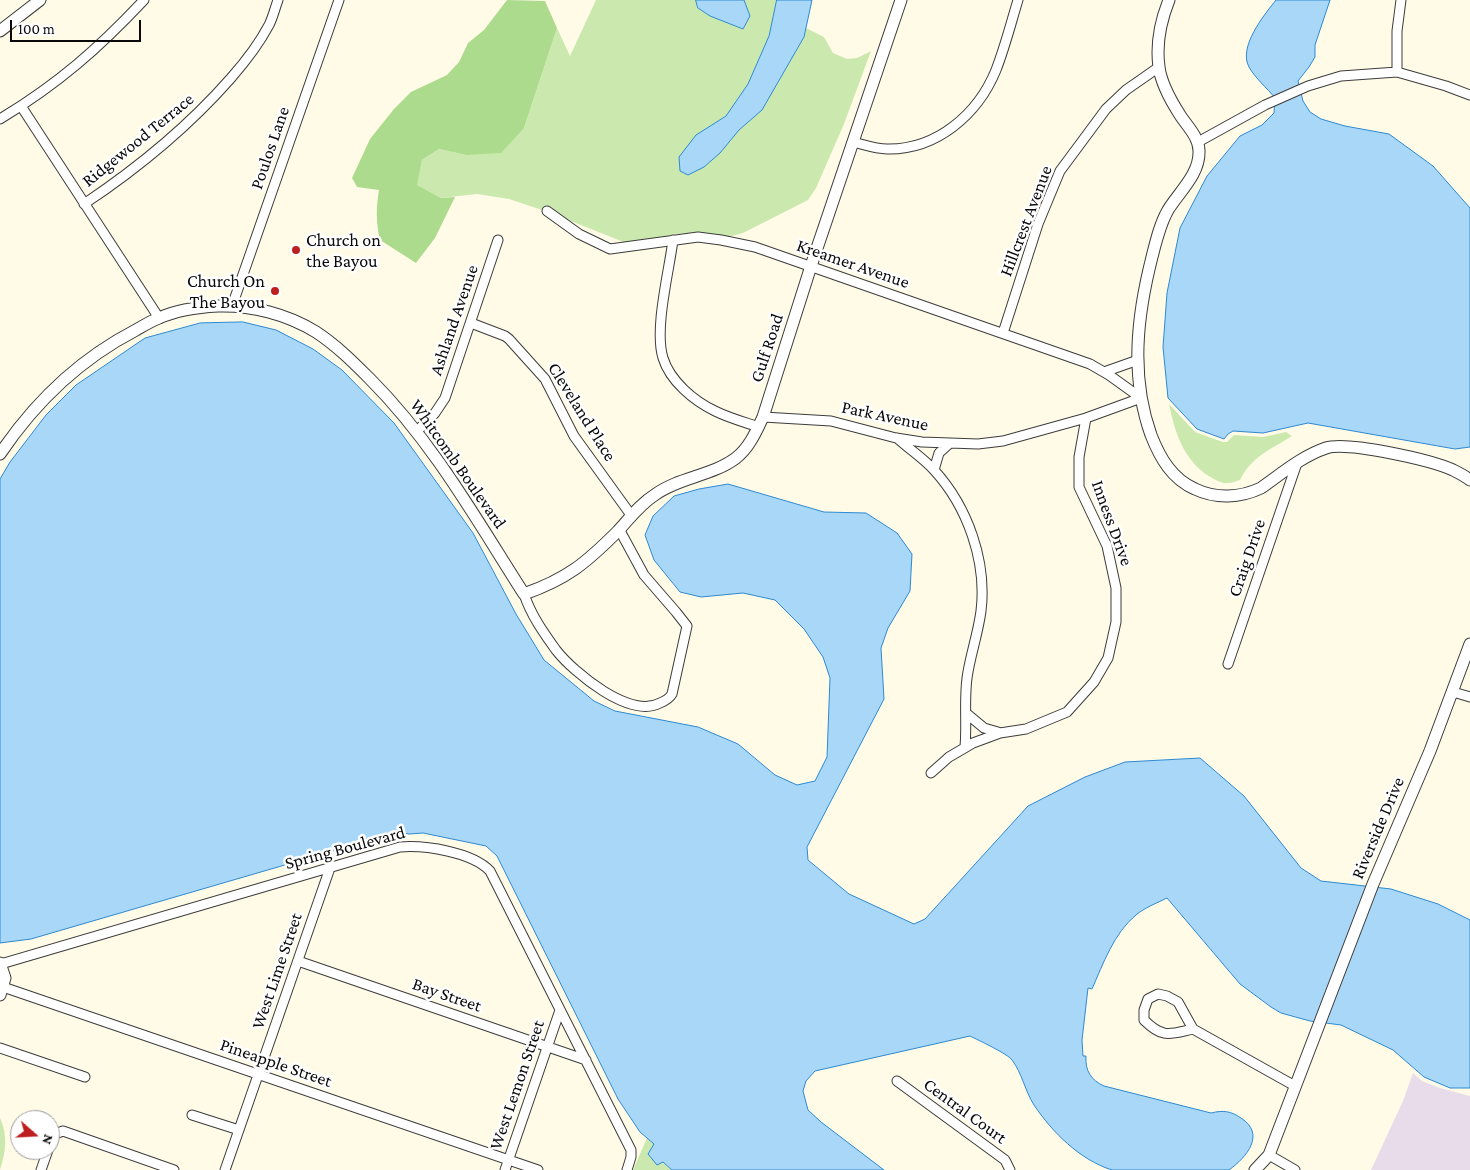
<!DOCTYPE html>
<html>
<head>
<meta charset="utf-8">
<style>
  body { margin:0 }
  #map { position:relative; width:1470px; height:1170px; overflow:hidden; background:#fffbe6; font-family:"Crimson Pro",serif }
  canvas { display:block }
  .north { position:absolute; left:10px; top:1110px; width:50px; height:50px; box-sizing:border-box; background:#fff; border:1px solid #9d9d9d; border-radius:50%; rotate:109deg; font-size:14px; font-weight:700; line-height:20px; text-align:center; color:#090909 }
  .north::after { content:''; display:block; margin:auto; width:18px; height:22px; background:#bd1e1f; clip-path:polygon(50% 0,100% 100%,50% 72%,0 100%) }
  .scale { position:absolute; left:10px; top:20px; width:131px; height:22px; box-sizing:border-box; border:2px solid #090909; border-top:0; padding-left:6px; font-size:15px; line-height:18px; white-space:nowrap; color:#090909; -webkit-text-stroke:4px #fff; paint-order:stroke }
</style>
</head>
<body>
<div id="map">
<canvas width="1470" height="1170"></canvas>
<div class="north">N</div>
<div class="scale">100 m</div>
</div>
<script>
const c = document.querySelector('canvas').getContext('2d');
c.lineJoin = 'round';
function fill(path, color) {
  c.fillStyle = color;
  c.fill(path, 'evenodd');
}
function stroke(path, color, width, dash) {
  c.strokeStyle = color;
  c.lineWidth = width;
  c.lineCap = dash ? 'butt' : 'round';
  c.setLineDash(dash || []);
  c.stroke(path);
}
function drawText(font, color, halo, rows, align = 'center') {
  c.font = font + ' "Crimson Pro",serif';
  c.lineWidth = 5;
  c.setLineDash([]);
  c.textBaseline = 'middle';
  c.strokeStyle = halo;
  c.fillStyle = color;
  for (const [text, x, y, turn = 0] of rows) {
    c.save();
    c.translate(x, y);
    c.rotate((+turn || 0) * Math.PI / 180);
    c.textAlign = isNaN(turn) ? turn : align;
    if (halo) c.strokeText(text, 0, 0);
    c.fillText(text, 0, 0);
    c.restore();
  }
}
const industrial = new Path2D(`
  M 1413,1073 L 1422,1081 L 1440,1088 L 1470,1096 L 1470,1170 L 1371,1170 L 1403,1101 Z`);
const green = new Path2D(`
  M 596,0 L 696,0 L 698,8 L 710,16 L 743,29 L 750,16 L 744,0 L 777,0 L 769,36 L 748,84 L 726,116 L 696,135 L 704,167 L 720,153 L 739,130 L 762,110 L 804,37 L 806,28 L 824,37 L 833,53 L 847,59 L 857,58 L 871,51 L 844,124 L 816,188 L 808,200 L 743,233 L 728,237 L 697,232 L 669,235 L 668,237 L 626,243 L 566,219 L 547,205 L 542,210 L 509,199 L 477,194 L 441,198 L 416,185 L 422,160 L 439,149 L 466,155 L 524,128 L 557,28 L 570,56 Z
  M 1169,404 L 1195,432 L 1223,442 L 1227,442 L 1234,435 L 1263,437 L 1286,432 L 1292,436 C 1270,450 1252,456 1240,480 C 1236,481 1232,483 1228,483 C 1223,484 1218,481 1214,479 C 1185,464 1175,434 1169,404 Z
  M 0,1118 C 8,1136 6,1151 0,1170 Z
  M 647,1138 L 654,1144 L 662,1162 L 672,1170 L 633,1170 Z`);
const forest = new Path2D(`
  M 507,0 L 545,1 L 557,28 L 524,128 L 501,153 L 466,155 L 439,149 L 422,160 L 417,185 L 441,198 L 455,197 L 435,238 L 416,263 L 380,240 C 376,223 376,208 379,190 L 357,187 L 352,178 L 370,139 L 394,109 L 411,92 L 447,75 L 459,62 L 468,43 L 484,30 Z`);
const water = new Path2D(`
  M 696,0 L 744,0 L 750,16 L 743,29 L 710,16 L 698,8 Z
  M 777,0 L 812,0 L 804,37 L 762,110 L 739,130 L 720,153 L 704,167 L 688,175 L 680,171 L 679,157 L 696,135 L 726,116 L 748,84 L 769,36 Z
  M 1276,0 L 1330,0 L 1315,45 L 1315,57 L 1309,67 L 1298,81 L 1303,101 L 1310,112 L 1321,119 L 1345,126 L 1389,134 L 1433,166 L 1470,208 L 1470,447 L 1455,449 L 1308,423 L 1263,433 L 1233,431 L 1228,434 L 1224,439 L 1197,429 L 1168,398 L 1163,347 L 1167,293 L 1180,228 L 1207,176 L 1240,136 L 1262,125 L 1274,113 L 1275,98 C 1267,88 1255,78 1249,67 C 1238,47 1264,15 1276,0 Z
  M 243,322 L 276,330 L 313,349 L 342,370 L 394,423 L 473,533 L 516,614 L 544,660 L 594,701 L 615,711 L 698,727 L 738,744 L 775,775 L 797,785 L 815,781 L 827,757 L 830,678 L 823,657 L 804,629 L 775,600 L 743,593 L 701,597 L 680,592 L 654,560 L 645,535 L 653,516 L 674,496 L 699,489 L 728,484 L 824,512 L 866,513 L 897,533 L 912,554 L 910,591 L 888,628 L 881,648 L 884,699 L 807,847 L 808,860 L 849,894 L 914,924 L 925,919 L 1028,806 L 1085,777 L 1125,762 L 1200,758 L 1244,796 L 1301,868 L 1321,881 L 1391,889 L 1438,904 L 1470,920 L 1470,1088 L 1450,1088 L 1424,1077 L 1393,1050 L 1341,1025 L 1310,1021 L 1281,1013 L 1271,1007 L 1240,984 L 1167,898 C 1157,903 1144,908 1136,915 C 1114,933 1103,964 1092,989 L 1088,988 L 1082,1040 L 1083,1056 L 1086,1056 C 1085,1071 1091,1080 1104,1086 L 1211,1113 C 1223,1110 1231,1111 1241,1118 C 1266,1134 1247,1157 1229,1170 L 1112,1170 C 1080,1160 1052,1132 1034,1105 C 1025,1091 1022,1073 1012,1060 C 1008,1054 978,1040 970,1036 L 815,1071 L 806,1081 L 803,1091 L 808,1110 L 821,1122 L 884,1170 L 672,1170 L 663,1162 L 657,1165 L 648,1154 L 654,1144 L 640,1132 L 618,1099 L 497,856 L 486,846 L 423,833 L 409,834 L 398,832 L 31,939 L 0,943 L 0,479 L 10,462 L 46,415 L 76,385 L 145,338 L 200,323 Z`);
const minor = new Path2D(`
  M 1397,72 L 1397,31 L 1401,0
  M 21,106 L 159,318
  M 0,119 C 58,84 99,48 144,0
  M 853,142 C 865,145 876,149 887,149 C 937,150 978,114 996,70 C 1005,47 1011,23 1018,0
  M 1198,142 L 1265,105 L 1308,86 L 1341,76 L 1397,72 L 1446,86 L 1470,95
  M 84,204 C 138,168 188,127 231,78 C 245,62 259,44 269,25 C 273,17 275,8 278,0
  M 547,211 L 579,234 L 610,249 L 698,237 L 721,240 L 755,247 L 1090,364 L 1109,375 L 1141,398
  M 673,240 C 669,272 654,329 663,358 C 670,381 694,401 715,411 C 729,418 744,422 759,427
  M 232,306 L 339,0
  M 471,323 L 505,336 L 509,339 L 545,379 L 574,436 L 631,515
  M 1003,333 L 1038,224 L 1060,171 L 1106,109 L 1126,90 L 1159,67
  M 1104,372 L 1138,360
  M 763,417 L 831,421 L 896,438 L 922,442 L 978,444 L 1003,441 L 1086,418 L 1141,398
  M 417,431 L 435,413 L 445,398 L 498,240
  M 897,438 C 909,449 923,458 934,470 C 968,507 987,562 981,611 C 978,634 970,656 967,678 C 964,701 967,724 965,747
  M 934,470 L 939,453 L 949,444
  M 524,594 C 531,615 543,632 556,650 C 574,673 630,719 660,703 C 665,701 669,699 672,694 L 687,626 L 676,612 L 644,575 L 619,529
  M 1228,664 L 1297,463
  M 1453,692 L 1470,697
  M 966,713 L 984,728 L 998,732
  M 931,773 L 949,757 L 973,743 L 1000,733 L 1026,729 L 1067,712 L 1094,682 L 1108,658 L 1116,622 L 1116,588 L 1107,546 L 1079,487 L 1079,457 L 1086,418
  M 298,961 L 586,1060
  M 1,964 L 400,847 C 425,845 472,852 490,871 L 631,1150 L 631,1157 L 627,1170
  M 3,987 L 538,1170
  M 1193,1029 C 1170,1034 1163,1039 1144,1020 L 1144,1010 L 1148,999 L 1158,994 L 1167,996 L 1178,1002 L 1193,1029 L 1295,1086
  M 0,1048 L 85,1077
  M 897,1081 L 1005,1160 L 1010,1170
  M 192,1115 L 239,1130
  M 50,1144 L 55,1134 L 63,1131 L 174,1170
  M 1269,1155 L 1295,1170
  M 41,1170 L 48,1150
  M 225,1170 L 330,868
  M 505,1170 L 560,1010`);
const tertiary = new Path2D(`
  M 1169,0 C 1161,20 1156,45 1159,67 C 1161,83 1171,101 1180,115 C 1187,126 1199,137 1199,151 C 1200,174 1179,192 1168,210 C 1160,224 1156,241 1152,257 C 1137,316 1130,376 1151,435 C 1160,458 1172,479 1195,489 C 1216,499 1240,498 1261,488 C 1281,474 1302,456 1326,448 C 1347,441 1431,460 1453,470 C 1459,473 1465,476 1470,480
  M 0,31 L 40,0
  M 0,454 C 35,402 80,359 136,330 C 143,326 151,321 159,318 C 177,310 199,307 218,306 C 251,305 287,314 316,332 C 336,345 353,362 370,379 C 433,442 476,519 524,594 C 567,579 586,563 618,531 C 630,518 640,504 656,494 C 680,477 712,476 736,458 C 749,448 756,432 763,417 L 811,266 L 901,0
  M 0,963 L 5,978 L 0,995
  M 1255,1170 L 1269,1155 L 1373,884 L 1430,751 L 1470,644`);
const markers = [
  [296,250,5,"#bd1e1f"],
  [275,291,5,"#bd1e1f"]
];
const streetNames = [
  ["Ridgewood Terrace",138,140,-39],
  ["Poulos Lane",270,148,-71],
  ["Hillcrest Avenue",1026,221,-69],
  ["Kreamer Avenue",853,264,19],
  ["Ashland Avenue",454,320,-71],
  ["Gulf Road",767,348,-72],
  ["Cleveland Place",582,412,58],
  ["Park Avenue",885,416,12],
  ["Whitcomb Boulevard",458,464,55],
  ["Inness Drive",1112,523,70],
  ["Craig Drive",1247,558,-71],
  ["Riverside Drive",1378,828,-67],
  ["Spring Boulevard",345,848,-15],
  ["West Lime Street",277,971,-71],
  ["Bay Street",447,995,19],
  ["Pineapple Street",276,1063,19],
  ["West Lemon Street",517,1085,-71],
  ["Central Court",965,1111,36]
];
const poiNames = [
  ["Church on",306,240],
  ["the Bayou",306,261],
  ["Church On",265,281,"right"],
  ["The Bayou",265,302,"right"]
];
fill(industrial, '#e9dcea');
fill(green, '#cbe9af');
fill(forest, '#addb8e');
fill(water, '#a9d7f8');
stroke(water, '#2d89d1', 1);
stroke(minor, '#3c3c3c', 11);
stroke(tertiary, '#3c3c3c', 13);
stroke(minor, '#fff', 9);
stroke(tertiary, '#fff', 11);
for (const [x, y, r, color] of markers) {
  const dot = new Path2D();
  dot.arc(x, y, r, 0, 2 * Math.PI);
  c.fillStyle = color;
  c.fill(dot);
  stroke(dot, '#fff', 2);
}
drawText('18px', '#090909', '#fff', streetNames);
drawText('18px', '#090909', '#fff', poiNames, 'left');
</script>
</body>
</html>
